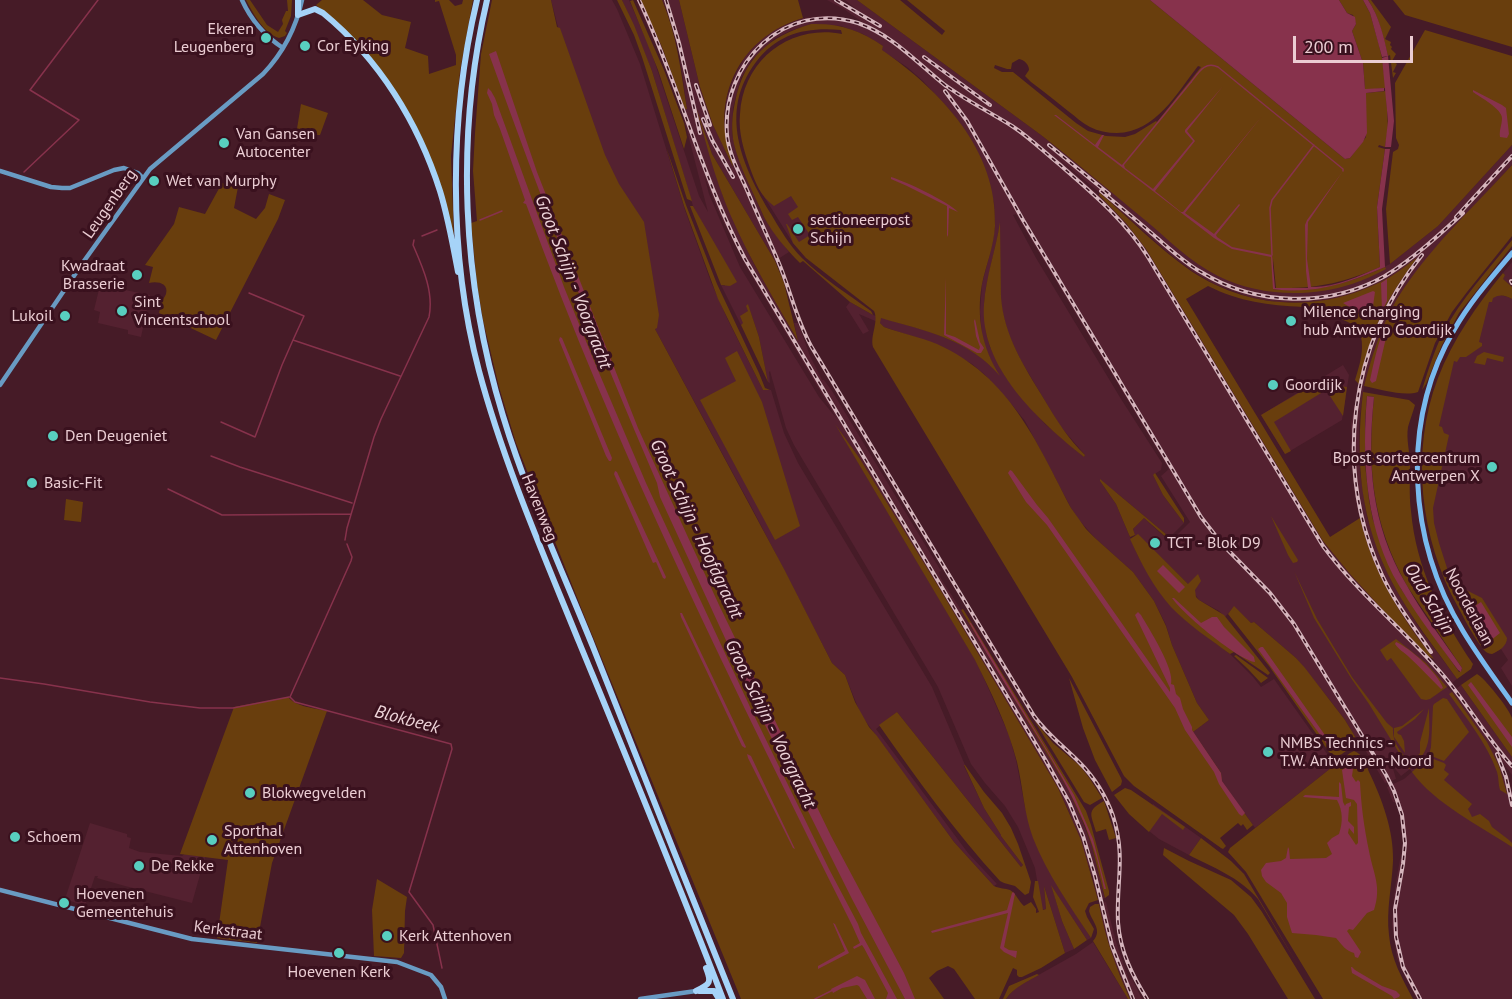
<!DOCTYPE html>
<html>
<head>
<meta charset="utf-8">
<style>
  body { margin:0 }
  #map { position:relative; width:1512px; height:999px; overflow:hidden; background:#461b27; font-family:"PT Sans",sans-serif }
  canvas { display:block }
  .scale { position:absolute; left:1293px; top:36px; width:120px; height:27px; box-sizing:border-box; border:3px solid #ebcdd3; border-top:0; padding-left:8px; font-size:18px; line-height:21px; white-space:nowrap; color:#ebcdd3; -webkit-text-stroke:4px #3a111e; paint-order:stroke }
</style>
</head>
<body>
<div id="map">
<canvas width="1512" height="999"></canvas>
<div class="scale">200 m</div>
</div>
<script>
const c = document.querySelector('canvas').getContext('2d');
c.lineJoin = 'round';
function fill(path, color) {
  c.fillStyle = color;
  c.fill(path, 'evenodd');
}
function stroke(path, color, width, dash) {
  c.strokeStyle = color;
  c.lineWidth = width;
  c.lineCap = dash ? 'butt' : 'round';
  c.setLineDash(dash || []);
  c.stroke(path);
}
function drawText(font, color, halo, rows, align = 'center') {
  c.font = font + ' "PT Sans",sans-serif';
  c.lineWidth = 6;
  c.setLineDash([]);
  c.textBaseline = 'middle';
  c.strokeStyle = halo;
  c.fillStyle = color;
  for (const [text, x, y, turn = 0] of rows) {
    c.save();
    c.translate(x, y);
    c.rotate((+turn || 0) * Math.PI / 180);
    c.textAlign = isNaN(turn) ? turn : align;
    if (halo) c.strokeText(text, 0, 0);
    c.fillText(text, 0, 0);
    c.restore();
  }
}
const built = new Path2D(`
  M 551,0 L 612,0 L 617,9 L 640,64 L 685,210 L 711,282 L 727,318 L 763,390 L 771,390 L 784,433 L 798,463 L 932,687 L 965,765 L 964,766 L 984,808 L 1001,835 L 1001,836 L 1023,865 L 1021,867 L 897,712 L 876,729 L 968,853 L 997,884 L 994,886 L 954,842 L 861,715 L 845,675 L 832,663 L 755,514 L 655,329 L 558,27 Z
  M 622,0 L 629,0 L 650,48 L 699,196 L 708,212 L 681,107 L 658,49 L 636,0 L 641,0 L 650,18 L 685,109 L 687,109 L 679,52 L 668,13 L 662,0 L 679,0 L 700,87 L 713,125 L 733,167 L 725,132 L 726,101 L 730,87 L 735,75 L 746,55 L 761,39 L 771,32 L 782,26 L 803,18 L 825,16 L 838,17 L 852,20 L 866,25 L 844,9 L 827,0 L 840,0 L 856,9 L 845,0 L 857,0 L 1041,135 L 1202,264 L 1275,290 L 1297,291 L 1359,279 L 1390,264 L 1438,226 L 1512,145 L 1512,165 L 1451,231 L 1410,281 L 1396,301 L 1387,320 L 1376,347 L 1364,386 L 1359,423 L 1359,445 L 1360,472 L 1367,517 L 1383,563 L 1393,584 L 1418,626 L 1457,679 L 1447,687 L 1452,692 L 1461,685 L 1512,757 L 1512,775 L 1499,757 L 1505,768 L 1512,794 L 1512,795 L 1507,794 L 1509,799 L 1512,800 L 1512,999 L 1417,999 L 1405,977 L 1397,958 L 1392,924 L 1395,888 L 1400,859 L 1403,859 L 1403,830 L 1401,816 L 1395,795 L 1393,791 L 1391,791 L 1395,802 L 1393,802 L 1387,787 L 1404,779 L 1412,772 L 1410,769 L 1401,776 L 1392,765 L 1396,779 L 1385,783 L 1364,748 L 1362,748 L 1345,720 L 1329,699 L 1296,658 L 1254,622 L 1251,623 L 1234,607 L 1225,617 L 1219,611 L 1199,600 L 1188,584 L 1138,535 L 1135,536 L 1133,529 L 1144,518 L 1168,540 L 1167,535 L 1118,494 L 1100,481 L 1116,504 L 1138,556 L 1163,597 L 1182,617 L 1230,654 L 1253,677 L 1261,687 L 1274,679 L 1335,765 L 1255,828 L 1222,781 L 1221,773 L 1193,732 L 1209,720 L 1197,703 L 1172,645 L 1166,625 L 1154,601 L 1133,572 L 1095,538 L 1079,520 L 1071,508 L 1025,421 L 1013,406 L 984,374 L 972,364 L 935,344 L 884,327 L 880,323 L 859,314 L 869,331 L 863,334 L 846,307 L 850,302 L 873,315 L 931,332 L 967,347 L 979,355 L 996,371 L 987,352 L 982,336 L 980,312 L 982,284 L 992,245 L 995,227 L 994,202 L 960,123 L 947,107 L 923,81 L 907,67 L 881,50 L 883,46 L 863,34 L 841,26 L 811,24 L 790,31 L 774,39 L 752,60 L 741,78 L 733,108 L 732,134 L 738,157 L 764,217 L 769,225 L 789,252 L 775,261 L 712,154 L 699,117 L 723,196 L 753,262 L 798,341 L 794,323 L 798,323 L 810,356 L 822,380 L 824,380 L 832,391 L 941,571 L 939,572 L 940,577 L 961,610 L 1068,788 L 1077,807 L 1092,846 L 1105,898 L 1098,900 L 1093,879 L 1070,814 L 1058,788 L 938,586 L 836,425 L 976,661 L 986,683 L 1009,735 L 1016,760 L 1025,807 L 1057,885 L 1091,938 L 1087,940 L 1052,887 L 1062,921 L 1074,949 L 1065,953 L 1044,886 L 1046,909 L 1042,910 L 1035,868 L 1018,827 L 1005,806 L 985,783 L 971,764 L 938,687 L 794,445 L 786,428 L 770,371 L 769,372 L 770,383 L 768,382 L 759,337 L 748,305 L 748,311 L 744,323 L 741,325 L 721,285 L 725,286 L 706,231 L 693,206 L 652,71 ZM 1055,156 L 1100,193 L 1166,251 L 1192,271 L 1214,284 L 1252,298 L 1277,302 L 1312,303 L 1343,297 L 1381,283 L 1400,271 L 1417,258 L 1392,292 L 1377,323 L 1369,345 L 1359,384 L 1351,424 L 1352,467 L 1356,501 L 1362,528 L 1369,549 L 1377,570 L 1385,586 L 1406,621 L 1444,674 L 1420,647 L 1381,608 L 1349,573 L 1323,541 L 1138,236 L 1109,205 ZM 704,175 L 720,215 L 746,266 L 837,419 L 819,397 L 740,267 L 709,194 ZM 1016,214 L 1169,469 L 1161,476 L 1190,522 L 1173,539 L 1171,536 L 1184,523 L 1163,495 L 1153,475 L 1161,470 L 1162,463 L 1121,399 L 1036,258 L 1013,215 ZM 999,230 L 1001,306 L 1008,334 L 1020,359 L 1060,426 L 1085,455 L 1084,457 L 1045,424 L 1024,400 L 1005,376 L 990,347 L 986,332 L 984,304 L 986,287 Z
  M 758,187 L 791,188 L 812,237 L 806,258 L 793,243 Z
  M 1512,262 L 1512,287 L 1502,279 L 1505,275 L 1503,273 Z
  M 100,285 L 150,295 L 141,337 L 128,334 L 128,330 L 98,323 L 100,312 L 94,310 Z
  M 1492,293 L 1508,297 L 1512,299 L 1512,686 L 1501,668 L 1508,660 L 1501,649 L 1492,654 L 1452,586 L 1435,537 L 1427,482 L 1449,364 Z
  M 1343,365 L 1349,375 L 1342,420 L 1285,454 L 1261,415 Z
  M 1153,804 L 1201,838 L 1189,855 L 1159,839 L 1139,823 Z
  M 90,823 L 127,834 L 127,837 L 131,838 L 129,848 L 140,852 L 182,856 L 185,854 L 205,857 L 192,903 L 125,886 L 97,878 L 98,876 L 95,876 L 85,906 L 65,899 Z
  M 1106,902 L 1116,942 L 1129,980 L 1132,979 L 1142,999 L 1130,999 L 1113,958 L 1102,920 L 1099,904 Z
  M 1093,942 L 1128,999 L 1006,999 L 1010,994 L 1017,987 L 1076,954 Z`);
const green = new Path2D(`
  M 246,0 L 250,0 L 267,25 L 278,32 L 283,24 L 282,20 L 286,11 L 288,11 L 287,0 L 292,0 L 291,16 L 285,31 L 287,33 L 285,36 L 279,38 C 264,34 253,13 246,0 Z
  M 322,0 L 363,0 L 382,15 L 411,22 L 405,48 L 428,56 L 429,74 L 456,65 L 456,55 L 439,1 L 435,2 L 435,0 L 449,0 L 455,6 L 462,4 L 463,0 L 473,0 L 460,71 L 451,156 L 454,241 L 449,218 L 406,108 L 333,19 L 316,5 Z
  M 492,0 L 551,0 L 557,27 L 560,28 L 605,155 L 619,184 L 644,222 L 659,315 L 657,328 L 655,329 L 784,569 L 832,663 L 845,675 L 855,702 L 869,727 L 877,736 L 954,842 L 994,886 C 1000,889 1005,888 1010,890 C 1016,893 1019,902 1024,906 L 1031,902 L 1036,909 L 1036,913 L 1039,912 L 1033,897 L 1035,881 L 1038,881 L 1043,910 L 1046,909 L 1044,886 L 1065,953 L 1041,968 L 1022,977 L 1019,977 L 1017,975 L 1017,970 L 1013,968 L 999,999 L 975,999 L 954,969 L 948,966 L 937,971 L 929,978 L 944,999 L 741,999 L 582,610 L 516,443 L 499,387 L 483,320 L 477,284 L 471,223 L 477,221 L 473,171 L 475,133 L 481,54 Z
  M 617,0 L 622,0 L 634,25 L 652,71 L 692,201 L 687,199 L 642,57 L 634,35 Z
  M 633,0 L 664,70 L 684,123 L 687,137 L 684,149 L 658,70 L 630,1 Z
  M 641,0 L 662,0 C 677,35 681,72 687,109 L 685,109 L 662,47 Z
  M 679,0 L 798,0 L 803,18 C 752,33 720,77 725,131 C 726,143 732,156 733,167 L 713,125 L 700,87 Z
  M 857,0 L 900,0 L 942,35 L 945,31 L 907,0 L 1150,0 L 1345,159 L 1350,158 L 1366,137 L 1366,93 L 1386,91 L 1388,128 L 1385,147 L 1379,145 L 1378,147 L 1385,149 L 1377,207 L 1380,267 C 1343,283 1316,289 1276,288 L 1273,259 L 1273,289 C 1313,294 1350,283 1385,267 L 1386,269 C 1375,275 1364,280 1352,284 C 1309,298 1258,296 1218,276 C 1190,262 1168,239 1145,220 C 1110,191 1077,163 1041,135 ZM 1019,59 C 1024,60 1029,64 1029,70 L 1025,76 L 1031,82 C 1044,92 1056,101 1068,111 C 1075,116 1082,123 1090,127 C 1098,131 1107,133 1117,133 C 1156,132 1177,93 1198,66 L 1201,67 L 1157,122 L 1156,121 L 1135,134 L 1125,137 L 1106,136 L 1088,131 L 1076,123 L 1013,72 L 1002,72 L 994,68 L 995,65 L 1007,69 L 1011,69 L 1012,63 Z
  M 1339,0 L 1363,0 L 1370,13 L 1379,45 L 1382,58 L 1386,88 L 1365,90 L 1363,63 L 1352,31 L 1356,24 L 1353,15 L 1347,13 Z
  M 1368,0 L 1371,0 L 1391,27 L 1385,39 L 1391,42 L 1390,45 L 1392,47 L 1391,49 L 1396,54 L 1392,61 L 1397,64 L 1393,72 L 1396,73 L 1393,78 L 1390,55 L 1388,56 C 1383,37 1379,16 1368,0 Z
  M 1393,0 L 1512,0 L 1512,47 L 1405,15 Z
  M 811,24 C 839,23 860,30 883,46 L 882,50 C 940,90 998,150 995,226 C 994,246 986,265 982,284 C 976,317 982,348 1000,376 C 969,339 925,331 881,318 L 880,323 L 884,327 C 901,333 920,337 937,344 C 1010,377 1036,441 1071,508 L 1086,529 L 1095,538 L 1133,572 L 1154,601 L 1166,626 L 1172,645 L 1197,703 L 1209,720 L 1193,732 L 1221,773 L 1222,782 L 1253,825 L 1247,830 L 1243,824 L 1241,826 L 1238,823 L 1220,838 L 1226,846 L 1223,849 L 1221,848 L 1134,786 L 1124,776 L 1072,677 L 873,347 C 870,335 879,322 874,311 L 806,258 L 793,243 L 786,224 L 787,224 L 799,242 L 810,235 L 798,217 L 792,220 L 788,214 L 798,207 L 791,196 L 774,206 C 761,197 755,182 750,168 C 744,151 738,132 740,114 C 743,60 790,24 842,34 L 841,30 C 807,27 778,33 756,62 C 718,112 742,166 771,214 C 780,229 789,245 802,258 C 822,278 848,294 871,311 L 873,315 L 850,302 L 803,261 L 800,263 C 786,249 773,234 764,217 C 754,193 740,169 734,144 C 731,130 732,116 735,102 C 744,58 768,37 811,24 Z
  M 1425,30 L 1512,56 L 1512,145 L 1438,226 L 1390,264 L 1386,209 L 1393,152 L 1398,149 L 1399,145 L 1396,138 L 1395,83 Z
  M 301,104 L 328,113 L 320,135 L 296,135 Z
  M 696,107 L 712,154 L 775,261 L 784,283 L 798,341 C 774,299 749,258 730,214 C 715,179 706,143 696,107 Z
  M 666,147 L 686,205 L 717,284 L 759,373 L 765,388 L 770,390 L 763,390 L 718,299 L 684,206 Z
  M 1512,165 L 1512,236 L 1467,292 L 1452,312 L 1435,343 L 1418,392 C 1404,397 1380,389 1364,386 C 1372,356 1381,326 1397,299 C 1428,249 1473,208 1512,165 Z
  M 222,183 L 238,187 L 234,208 L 256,219 L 265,208 L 269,194 L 285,200 L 278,219 L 216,340 L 159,313 C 160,310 160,306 161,303 C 162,300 165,297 166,294 C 169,283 157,281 149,283 L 153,267 L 145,265 L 174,224 L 179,207 L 205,214 Z
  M 1100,193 C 1130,219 1158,248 1191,271 C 1242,305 1305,312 1362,290 C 1375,285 1388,279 1399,271 C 1405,267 1411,261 1417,258 C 1384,301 1371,332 1359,384 L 1355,380 C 1358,370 1362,358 1362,347 C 1364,316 1326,316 1304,312 L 1303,307 C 1268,305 1240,302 1208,286 L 1186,299 L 1330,537 L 1360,518 C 1372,571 1401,617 1434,659 L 1428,656 L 1381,608 L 1350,574 L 1323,541 L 1146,249 L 1126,223 L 1099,195 Z
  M 690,206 L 693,206 L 737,282 L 730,286 L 721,285 Z
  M 1000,222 L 1001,297 C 1004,336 1024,366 1044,399 C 1056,419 1068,439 1085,455 L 1084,457 C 1039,421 979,367 984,304 C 986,276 996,249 1000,222 Z
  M 1512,240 L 1512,246 L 1459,313 L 1442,345 L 1426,384 L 1422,390 C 1428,371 1434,351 1443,333 C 1461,299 1488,270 1512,240 Z
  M 1503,273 L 1505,275 L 1503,279 L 1512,287 L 1512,299 C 1505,295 1500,294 1493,298 L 1492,302 L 1489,302 L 1479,342 L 1482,343 L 1482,346 L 1466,357 L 1460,357 L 1457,362 L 1454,361 L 1439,426 L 1442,427 L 1444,433 L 1449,435 L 1433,508 L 1434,523 L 1439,543 L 1447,568 L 1454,584 L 1482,598 L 1507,638 C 1507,646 1499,651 1492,654 C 1487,653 1487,653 1484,650 C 1474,638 1465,620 1458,607 C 1420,539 1410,451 1438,378 C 1453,339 1477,305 1503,273 Z
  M 748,304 L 759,337 L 768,382 L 741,325 L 743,323 L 740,316 L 748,311 L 746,306 Z
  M 737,351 L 762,402 L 800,526 L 775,540 L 700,400 L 736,381 L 725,358 Z
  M 1484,352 L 1504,357 L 1503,362 L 1487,358 L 1485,365 L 1474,363 L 1477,356 Z
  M 1324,378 L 1332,391 L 1340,386 L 1347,387 L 1343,416 L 1326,390 L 1274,422 L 1291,451 L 1285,454 L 1261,415 Z
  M 1363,392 L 1409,400 L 1415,405 C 1413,412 1410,420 1408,427 C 1406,440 1410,452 1410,464 C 1410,480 1409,495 1411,511 C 1416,568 1441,617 1473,664 L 1471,669 L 1457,679 C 1435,648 1411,618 1393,584 C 1360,521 1355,462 1363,392 ZM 1367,396 L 1374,397 C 1367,469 1372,522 1407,586 L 1462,668 L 1462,670 L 1459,672 L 1401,589 L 1373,520 L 1369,500 L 1365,464 L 1365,422 Z
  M 835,424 L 860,459 L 938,586 L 1058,788 L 1081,840 L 1098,900 L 1089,903 L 1085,911 L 1087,917 L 1094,929 L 1091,938 C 1070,906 1047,874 1033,838 C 1024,814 1023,787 1017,762 C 1008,727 991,692 975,660 Z
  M 1155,473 L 1184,518 L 1184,523 L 1163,495 L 1153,475 Z
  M 1100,479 L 1167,535 L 1170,538 L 1169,540 L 1144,518 L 1133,529 L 1135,535 L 1130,537 L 1116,504 L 1100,481 Z
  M 66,499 L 83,502 L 81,522 L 64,520 Z
  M 1271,516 L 1298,560 L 1297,562 L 1293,563 L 1288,555 Z
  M 1138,534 L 1188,584 L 1198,574 L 1201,581 L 1195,590 L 1196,597 L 1199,600 L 1224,615 L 1270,673 L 1268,675 L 1234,652 L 1230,654 C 1210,639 1188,625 1171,607 C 1153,587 1141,563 1130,539 Z
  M 1294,571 L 1317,619 L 1352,677 L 1387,723 L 1393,728 C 1392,744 1403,755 1414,766 L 1409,769 L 1369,704 L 1351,678 L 1314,618 Z
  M 1234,606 L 1251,623 L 1254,622 L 1296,658 L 1305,668 L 1345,720 L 1362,748 C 1344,743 1344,763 1329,752 L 1269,666 L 1228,614 Z
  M 963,609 L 1086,811 L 1091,825 L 1109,891 L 1109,895 L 1105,898 L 1092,846 L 1085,826 L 1068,789 L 961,610 Z
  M 1396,639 L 1426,663 L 1447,687 L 1430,699 L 1426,700 L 1421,699 L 1391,658 L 1387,661 L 1380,650 Z
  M 1236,655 L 1268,678 L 1261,683 L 1248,669 L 1234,656 Z
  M 1477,674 C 1484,677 1510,710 1512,718 C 1512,727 1512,747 1512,757 L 1461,685 Z
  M 1069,678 L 1121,778 L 1122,781 L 1121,785 L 1112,792 L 1095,760 L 1083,728 Z
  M 1452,692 L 1487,742 L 1499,766 L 1507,794 L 1500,790 C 1498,784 1499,778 1497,772 C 1487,743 1466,718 1449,694 Z
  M 288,697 C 296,707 315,708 327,711 L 272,863 L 257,943 L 217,938 L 228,860 L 180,854 L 234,707 Z
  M 1443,698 L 1447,699 L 1469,732 L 1444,761 L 1429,755 L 1431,747 L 1433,706 L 1434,704 Z
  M 1429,708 C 1429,731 1433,748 1414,765 L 1412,762 L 1420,753 L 1420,742 Z
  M 1424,709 L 1415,719 L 1397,732 L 1398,734 L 1401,735 L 1404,741 L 1405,753 L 1394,737 L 1394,728 L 1402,726 Z
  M 897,712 L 1021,867 L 1023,865 L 1001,836 L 1001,835 L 984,808 L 964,765 L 965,765 L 984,792 L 1002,813 L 1011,828 L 1018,844 L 1031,882 L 1029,893 L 1025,895 L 1015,886 L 1004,883 L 1000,881 C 955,832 917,779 879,725 Z
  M 1034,720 L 1053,743 L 1080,766 L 1090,779 L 1102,798 L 1090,805 L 1084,802 Z
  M 1354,751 C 1363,754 1366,764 1369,772 C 1382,799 1394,831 1393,861 C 1392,886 1386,910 1389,935 C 1391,959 1402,978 1413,999 L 1323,999 L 1246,872 L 1228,852 L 1230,848 L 1350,753 Z
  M 1428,757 L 1444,763 L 1446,765 L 1444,770 L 1449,774 L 1444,780 L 1472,804 L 1468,809 L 1472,817 L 1480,814 L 1489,821 L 1492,827 L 1509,840 L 1512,843 L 1512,847 C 1480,826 1434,803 1412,772 Z
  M 1125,788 L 1131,790 L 1185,827 L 1183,830 L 1162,814 L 1149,832 L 1129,814 L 1114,795 Z
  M 1104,801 L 1116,838 L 1109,840 L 1106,829 L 1096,832 C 1091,814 1086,811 1104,801 Z
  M 1201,838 L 1231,861 L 1244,874 L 1299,967 L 1258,899 C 1239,877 1214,868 1189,855 Z
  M 1164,848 L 1189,861 L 1231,880 L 1251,897 L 1262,912 L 1315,999 L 1288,999 L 1248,934 L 1234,915 L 1163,855 Z
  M 377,879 L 407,897 L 405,911 L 404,953 L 401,958 L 374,956 L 372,910 Z
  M 1051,885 L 1087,940 L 1074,949 L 1062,921 Z
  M 1095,904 L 1099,904 C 1105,937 1116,968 1130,999 L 1128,999 L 1093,941 C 1103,930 1092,922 1089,911 L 1090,907 Z
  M 1037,974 L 1039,975 C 1027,982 1014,987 1006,999 L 1003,999 L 1009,986 Z`);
const water = new Path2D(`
  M 1150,0 L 1339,0 L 1347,13 L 1355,17 L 1356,24 L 1352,31 L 1363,63 L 1365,89 L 1384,88 L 1384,91 L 1366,93 L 1367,133 L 1363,142 L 1350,158 L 1345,159 Z
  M 1363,0 L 1368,0 C 1379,16 1384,37 1388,56 L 1382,57 L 1370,13 Z
  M 496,51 L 537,172 L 638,428 L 719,605 L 831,836 L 904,973 L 915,999 L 905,999 L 852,899 L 765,725 L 660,497 L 657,483 C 596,342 541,199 489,54 Z
  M 1388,56 L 1394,121 L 1391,147 L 1385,147 L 1388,121 L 1382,58 Z
  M 1190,82 L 1192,82 L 1124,165 L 1125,168 L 1153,189 L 1193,141 L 1185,132 L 1185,130 L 1223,86 L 1187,131 L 1195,141 L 1155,191 L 1181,212 L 1183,212 L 1262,116 L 1185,213 L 1214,234 L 1239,204 L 1240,205 L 1216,235 L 1217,237 L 1232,247 L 1272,255 L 1275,288 L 1308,288 L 1306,271 L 1305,225 L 1307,220 L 1343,171 L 1308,222 L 1307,259 L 1311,287 C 1334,288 1359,276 1380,267 L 1377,207 L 1385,149 L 1390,149 L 1382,209 L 1385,267 C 1348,283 1314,295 1273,289 L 1271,257 L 1232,249 L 1214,238 L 1054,115 L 1056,115 L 1095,145 L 1102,135 L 1104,135 L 1098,147 L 1122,165 Z
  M 488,88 L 491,91 L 495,98 L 564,287 L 594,361 L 646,483 L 750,707 L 829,869 L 858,924 L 861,933 L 897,999 L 886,999 L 888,993 L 864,948 L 862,945 L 854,949 L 853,947 L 860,943 L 852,925 C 734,689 616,452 526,204 L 523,203 L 525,200 L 500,129 L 494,115 L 492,104 L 487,93 Z
  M 1473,90 L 1502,105 L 1506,108 L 1509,134 L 1507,138 L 1500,137 C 1499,130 1502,125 1502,118 C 1502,109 1480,97 1473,92 Z
  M 891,177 C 907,182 947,201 958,212 L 949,208 L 948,237 L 947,235 L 947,206 L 907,186 L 891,179 Z
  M 946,277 L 946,334 L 955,337 L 979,350 L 980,347 L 976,336 L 974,321 L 975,319 L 980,342 L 984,348 L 981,353 L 977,353 L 944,335 Z
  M 1387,279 L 1387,301 L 1382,311 L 1381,283 Z
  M 1373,291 L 1375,292 L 1371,320 L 1343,303 Z
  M 1386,325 L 1388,326 L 1388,329 L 1376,381 L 1372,383 L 1370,380 C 1374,362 1378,341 1386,325 Z
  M 560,337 L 562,338 L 612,458 L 611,461 L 609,461 L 606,456 L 559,340 Z
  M 1367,396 L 1374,397 C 1367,464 1371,524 1406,584 C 1422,613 1443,640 1462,668 L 1461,672 L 1458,670 C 1436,640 1411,608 1393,575 C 1365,519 1362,457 1367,396 Z
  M 1010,470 L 1012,471 L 1037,505 L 1048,518 L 1170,692 L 1170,688 L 1135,615 L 1138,612 L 1141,615 C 1149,629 1175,669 1171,684 L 1174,685 L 1176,694 L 1180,698 L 1183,709 L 1192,727 L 1192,730 L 1221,773 L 1222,781 L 1245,813 L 1242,816 L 1239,814 L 1219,784 L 1214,772 L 1185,730 L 1175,708 L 1047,525 L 1026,502 L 1008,473 Z
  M 615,471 L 617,472 L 666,577 L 665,579 L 663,578 L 656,562 L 653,563 L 614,474 Z
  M 1163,565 L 1185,587 L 1179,593 L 1157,571 Z
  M 1172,598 L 1174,598 L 1201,623 L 1212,617 L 1217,617 L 1224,627 L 1254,657 L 1255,662 C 1238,660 1183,614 1172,598 Z
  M 1481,602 L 1500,633 L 1490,641 L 1469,610 Z
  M 680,613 L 682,613 L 746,747 L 745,748 L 742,746 L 681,617 Z
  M 969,622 L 971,623 L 1074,795 L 1093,839 L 1106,889 L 1104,889 C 1094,834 1071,792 1043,745 C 1018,704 992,664 969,622 Z
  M 1396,642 C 1410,648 1438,673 1443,688 L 1441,689 C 1430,678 1420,667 1409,657 C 1404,652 1399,650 1395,644 Z
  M 1261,647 L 1263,647 L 1334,748 L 1333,750 L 1331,750 L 1258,649 Z
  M 1471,682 L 1512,737 L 1512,747 L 1468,685 Z
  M 747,754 L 751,756 L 795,849 L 793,848 L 748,758 Z
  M 1351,765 L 1353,769 L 1352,776 L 1356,782 L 1358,780 L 1360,782 C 1361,804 1364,828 1369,851 C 1373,873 1382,886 1374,910 L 1367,913 L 1353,930 L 1349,929 L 1347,931 L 1361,952 L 1358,958 L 1355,957 L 1354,953 C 1346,951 1342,945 1336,938 L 1316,935 L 1292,933 L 1287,917 L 1287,903 L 1281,893 L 1266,882 L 1262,876 L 1261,870 L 1266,863 L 1281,861 L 1286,858 L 1288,847 L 1289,849 L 1290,859 L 1326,858 L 1332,854 L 1327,843 L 1332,838 L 1339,834 C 1343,822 1343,811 1337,800 L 1303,797 L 1305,795 L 1339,797 L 1339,782 L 1341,784 L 1343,802 L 1345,806 L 1346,804 L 1351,802 L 1351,806 L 1349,807 L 1348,821 L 1354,827 L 1354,834 L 1349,828 L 1348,833 L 1356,845 L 1358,843 L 1357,804 L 1354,800 L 1346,798 L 1342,770 Z
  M 1013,892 L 1015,894 L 1004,947 L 1009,950 L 1017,951 L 1016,958 L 1004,952 L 1000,948 L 1008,913 L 932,933 L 931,931 L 1007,910 L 1012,893 Z
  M 833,923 L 835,924 L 849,953 L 818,969 L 818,966 L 845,951 Z
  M 1351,967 L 1352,967 L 1355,970 L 1382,986 L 1396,991 L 1400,995 L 1399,997 L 1394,999 L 1392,996 L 1352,973 Z
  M 857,976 L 865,980 L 875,999 L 867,999 L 859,986 L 857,985 L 842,988 L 833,993 L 831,989 Z`);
const stream = new Path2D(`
  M 1191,82 C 1199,72 1205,61 1218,67 L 1343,169 L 1343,171
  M 24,172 L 79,120 L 30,90 L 98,0
  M 480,220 L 502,211
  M 422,236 L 437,230
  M 1272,255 L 1270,208 L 1272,200 L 1314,145
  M 249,293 L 304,316 L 293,340 L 400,376
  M 221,422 L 255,437 L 282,365 L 293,340
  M 211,456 L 240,467 L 352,503
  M 168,489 L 222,515 L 351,514
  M 345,540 L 347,528 L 374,437 L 381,419 L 429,317 C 434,292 423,268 413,245 L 414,240
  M 347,544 L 352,557 L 351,561 L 290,697 L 295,702 L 451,744 L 452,749 L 409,892 L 433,925 L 442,968
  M 0,678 L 44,684 L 150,702 L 200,708 L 233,708 L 289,697
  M 815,999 L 833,990`);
const secondary = new Path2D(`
  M 242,0 C 251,20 265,36 283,48
  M 0,171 L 51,187 L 62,188 L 70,188 L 114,170 L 124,168 L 138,173 L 143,178
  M 0,385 L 84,261 L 150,169 L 263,74 C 283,53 296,28 302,0
  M 0,890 L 192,939 L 397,962 L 431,975 L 441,987 L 445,999
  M 640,999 L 696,991`);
const primary = new Path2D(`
  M 1512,253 C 1491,278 1470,302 1454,330 C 1400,422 1408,541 1463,631 C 1478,656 1495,679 1512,703`);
const highway = new Path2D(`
  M 298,0 L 298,15
  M 477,0 C 449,117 448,254 479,371 C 504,464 543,553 579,642 C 628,761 677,879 723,999
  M 487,0 C 455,137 462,282 503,416 C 527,495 562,570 593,647 C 639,764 686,882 733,999
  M 298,15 L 315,9 L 323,13 C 379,59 418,122 440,191 C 448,217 453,245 458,272
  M 696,991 C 710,984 712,983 706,968
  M 699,991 L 714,991 L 719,999`);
const rail = new Path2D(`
  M 639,0 C 679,84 701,176 745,259 L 1046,761 L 1069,802 L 1083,836 L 1095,876 L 1112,946 L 1133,999
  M 666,0 L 679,43 L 700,133
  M 836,0 L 880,26
  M 924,57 L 990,105
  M 941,82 C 963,99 988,111 1012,126 C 1029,137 1043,151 1059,164 C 1091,192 1125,220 1148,257 L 1323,546 C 1358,593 1404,630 1442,674 C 1467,703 1486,737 1512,766
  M 696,85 L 710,125
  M 946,86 C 917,63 894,36 858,23 C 785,0 721,63 727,135 C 729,155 739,172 747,190 C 757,214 768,237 778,261 C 790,289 796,319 811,346 L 1034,716 C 1047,734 1063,746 1079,762 C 1094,777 1106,796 1113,816 C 1126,856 1116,883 1118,922 C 1120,951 1132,975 1147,999
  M 945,91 L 967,121 L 1023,220 L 1201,517 L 1222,544 L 1270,593 L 1294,624 L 1386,775 L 1394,791 L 1402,815 L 1405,843 L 1403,864 L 1395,909 L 1396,937 L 1403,967 L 1420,999
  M 703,119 L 712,140 L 733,177
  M 1049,145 L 1109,194
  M 1101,191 C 1120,207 1139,222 1157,238 C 1171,250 1185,263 1201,272 C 1256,306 1328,308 1385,276 C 1413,259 1439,235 1463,213
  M 1456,217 L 1512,156
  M 1422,255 C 1349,345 1333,469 1382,575 C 1395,603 1414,627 1431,652
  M 1511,281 L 1512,283
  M 1497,754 L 1506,777 L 1512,805`);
const markers = [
  [266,38,6,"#58cebf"],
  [305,46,6,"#58cebf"],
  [224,143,6,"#58cebf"],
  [154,181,6,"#58cebf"],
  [798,229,6,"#58cebf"],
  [137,275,6,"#58cebf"],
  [122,311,6,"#58cebf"],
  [65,316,6,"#58cebf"],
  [1291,321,6,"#58cebf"],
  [1273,385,6,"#58cebf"],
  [53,436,6,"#58cebf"],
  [1492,467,6,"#58cebf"],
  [32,483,6,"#58cebf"],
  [1155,543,6,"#58cebf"],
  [1268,752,6,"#58cebf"],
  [250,793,6,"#58cebf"],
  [15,837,6,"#58cebf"],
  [212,840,6,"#58cebf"],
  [139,866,6,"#58cebf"],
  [64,903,6,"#58cebf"],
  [387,936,6,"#58cebf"],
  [339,953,6,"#58cebf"]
];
const poiNames = [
  ["Ekeren",254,29,"right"],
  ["Leugenberg",254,47,"right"],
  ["Cor Eyking",317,46],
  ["Van Gansen",236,134],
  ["Autocenter",236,152],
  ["Wet van Murphy",166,181],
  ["sectioneerpost",810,220],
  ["Schijn",810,238],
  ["Kwadraat",125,266,"right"],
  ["Brasserie",125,284,"right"],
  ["Sint",134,302],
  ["Vincentschool",134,320],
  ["Milence charging",1303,312],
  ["hub Antwerp Goordijk",1303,330],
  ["Lukoil",53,316,"right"],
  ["Goordijk",1285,385],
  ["Den Deugeniet",65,436],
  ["Bpost sorteercentrum",1480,458,"right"],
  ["Antwerpen X",1480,476,"right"],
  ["Basic-Fit",44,483],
  ["TCT - Blok D9",1167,543],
  ["NMBS Technics -",1280,743],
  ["T.W. Antwerpen-Noord",1280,761],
  ["Blokwegvelden",262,793],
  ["Sporthal",224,831],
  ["Attenhoven",224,849],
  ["Schoem",27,837],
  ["De Rekke",151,866],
  ["Hoevenen",76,894],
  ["Gemeentehuis",76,912],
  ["Kerk Attenhoven",399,936],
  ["Hoevenen Kerk",339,972,"center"]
];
const streetNames = [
  ["Leugenberg",110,204,-55],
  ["Havenweg",539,508,68],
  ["Noorderlaan",1469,607,62],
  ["Kerkstraat",228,931,7]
];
const waterNames = [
  ["Groot Schijn - Voorgracht",573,282,69],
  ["Groot Schijn - Hoofdgracht",696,529,65],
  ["Oud Schijn",1429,599,59],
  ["Blokbeek",407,720,15],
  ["Groot Schijn - Voorgracht",770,724,64]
];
fill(built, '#542130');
fill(green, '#693e0d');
fill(water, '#87324c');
stroke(stream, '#87324c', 1.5);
stroke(secondary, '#699bc3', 4.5);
stroke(primary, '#79b9ee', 5);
stroke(highway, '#a6d3f8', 6);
stroke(rail, '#d5b5bc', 4);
stroke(rail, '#3a111e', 1.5, [4.5]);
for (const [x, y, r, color] of markers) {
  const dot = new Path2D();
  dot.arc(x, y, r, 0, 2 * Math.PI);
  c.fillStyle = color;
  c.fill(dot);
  stroke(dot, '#3a111e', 2);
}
drawText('16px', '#ebcdd3', '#3a111e', poiNames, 'left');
drawText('16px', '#ebcdd3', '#3a111e', streetNames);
drawText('italic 18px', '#efd5da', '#3a111e', waterNames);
</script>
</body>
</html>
